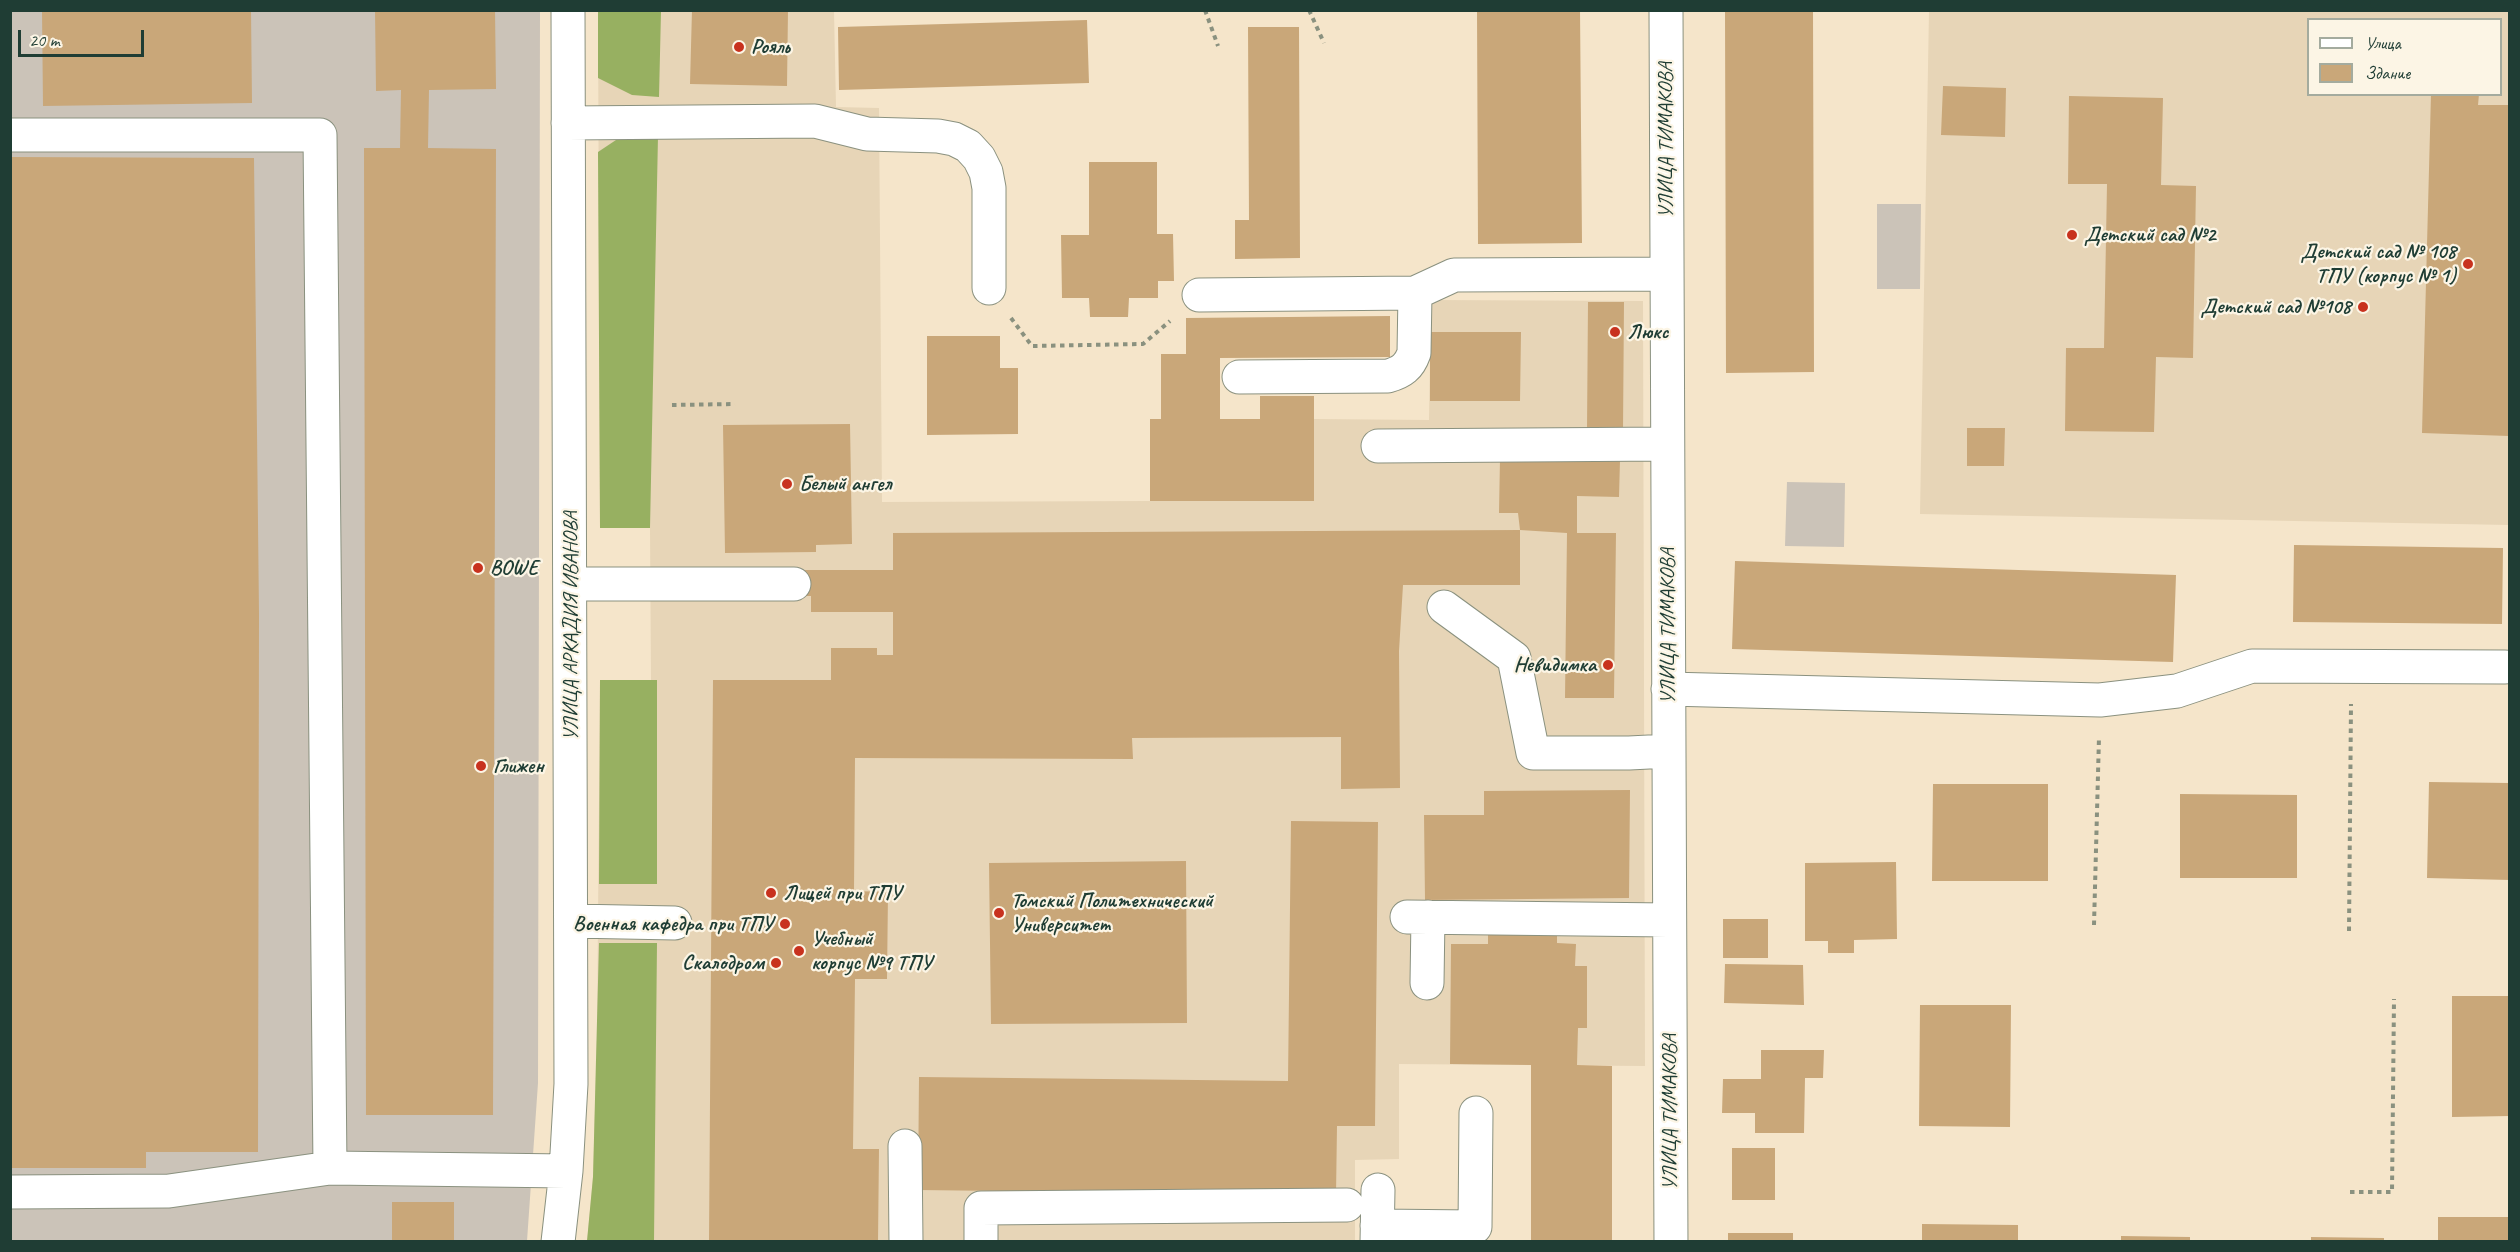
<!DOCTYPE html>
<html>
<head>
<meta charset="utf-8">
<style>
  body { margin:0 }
  #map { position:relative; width:2520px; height:1252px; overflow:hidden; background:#f5e5ca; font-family:Caveat,sans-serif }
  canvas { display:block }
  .frame { position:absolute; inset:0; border:12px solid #1f3d34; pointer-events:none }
  .legend { position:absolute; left:2307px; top:18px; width:195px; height:78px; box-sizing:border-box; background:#fcf5e5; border:2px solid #a4ab9e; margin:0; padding:8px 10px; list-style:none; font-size:18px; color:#1f3d34 }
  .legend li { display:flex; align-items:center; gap:12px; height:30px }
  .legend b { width:30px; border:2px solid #a4ab9e }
  .scale { position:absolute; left:18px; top:30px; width:126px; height:27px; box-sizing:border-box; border:3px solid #1f3d34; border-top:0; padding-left:8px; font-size:18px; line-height:21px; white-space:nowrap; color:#1f3d34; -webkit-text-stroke:4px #fcf5e5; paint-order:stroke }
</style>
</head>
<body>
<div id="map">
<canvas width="2520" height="1252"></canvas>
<div class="frame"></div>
<ul class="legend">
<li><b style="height:8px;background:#fff"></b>Улица</li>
<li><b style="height:16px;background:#c9a779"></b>Здание</li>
</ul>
<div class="scale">20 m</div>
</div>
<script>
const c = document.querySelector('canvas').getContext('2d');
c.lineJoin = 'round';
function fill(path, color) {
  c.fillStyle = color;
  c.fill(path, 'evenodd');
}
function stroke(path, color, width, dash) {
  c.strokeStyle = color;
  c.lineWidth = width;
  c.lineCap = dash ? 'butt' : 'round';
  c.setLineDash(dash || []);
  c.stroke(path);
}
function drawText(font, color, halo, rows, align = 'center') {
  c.font = font + ' Caveat,sans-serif';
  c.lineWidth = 4.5;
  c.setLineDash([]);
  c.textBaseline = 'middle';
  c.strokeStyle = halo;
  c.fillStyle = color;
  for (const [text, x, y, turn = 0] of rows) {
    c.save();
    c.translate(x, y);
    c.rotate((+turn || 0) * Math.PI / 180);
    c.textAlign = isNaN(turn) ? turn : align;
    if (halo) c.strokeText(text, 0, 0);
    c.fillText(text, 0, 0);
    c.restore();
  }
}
const built = new Path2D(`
  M 598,11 L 834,11 L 836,107 L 879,108 L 882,502 L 1150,501 L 1150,419 L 1260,419 L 1260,396 L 1314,396 L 1314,419 L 1429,420 L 1431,300 L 1643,301 L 1645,1066 L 1399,1064 L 1399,1159 L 1355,1160 L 1355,1241 L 587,1242 L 593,1177 L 597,1040 L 600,680 L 651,680 L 650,528 L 600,528 Z
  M 1929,11 L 2509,11 L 2509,525 L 1920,514 ZM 2308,20 L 2500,20 L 2500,94 L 2308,94 Z`);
const industrial = new Path2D(`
  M 10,11 L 540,11 L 538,1083 L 527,1241 L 11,1241 Z
  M 1877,204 L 1921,204 L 1920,289 L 1877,289 Z
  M 1787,482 L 1845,483 L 1844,547 L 1785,546 Z`);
const forest = new Path2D(`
  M 598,11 L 661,11 L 659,97 L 632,95 L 598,78 Z
  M 622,136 L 658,136 L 650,528 L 600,528 L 598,152 Z
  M 600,680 L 657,680 L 657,884 L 599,884 Z
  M 599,943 L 657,943 L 654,1241 L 587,1241 L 593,1177 Z`);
const building = new Path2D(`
  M 42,10 L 251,10 L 252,103 L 43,106 Z
  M 375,10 L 495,10 L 496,89 L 429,90 L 428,148 L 496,149 L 493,1115 L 366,1115 L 364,148 L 400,148 L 401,90 L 376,91 Z
  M 692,10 L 788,10 L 787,86 L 690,84 Z
  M 1477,10 L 1580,10 L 1582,243 L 1478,244 Z
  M 1725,10 L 1813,10 L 1814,372 L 1726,373 Z
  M 1087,20 L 1089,83 L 839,90 L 838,27 Z
  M 1248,27 L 1299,27 L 1300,258 L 1235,259 L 1235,220 L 1249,220 Z
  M 1943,86 L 2006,88 L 2005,137 L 1941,135 Z
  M 2431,94 L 2479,94 L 2478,105 L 2510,105 L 2509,436 L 2422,433 Z
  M 2069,96 L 2163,98 L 2161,185 L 2196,186 L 2193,358 L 2156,357 L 2154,432 L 2065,431 L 2066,348 L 2104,348 L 2107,184 L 2068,184 Z
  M 10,157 L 254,158 L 259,615 L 258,1152 L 146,1152 L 146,1168 L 10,1168 Z
  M 1089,162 L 1157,162 L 1157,234 L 1173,234 L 1174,281 L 1158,281 L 1158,298 L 1129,298 L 1128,317 L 1090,317 L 1089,298 L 1062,298 L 1061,235 L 1089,235 Z
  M 1588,302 L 1624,302 L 1623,430 L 1587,430 Z
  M 1390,316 L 1390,357 L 1220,358 L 1220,419 L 1260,419 L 1260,396 L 1314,396 L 1314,501 L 1150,501 L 1150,419 L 1161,419 L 1161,354 L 1186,354 L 1186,318 Z
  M 1430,332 L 1521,332 L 1520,401 L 1430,401 Z
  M 927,336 L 1000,336 L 1000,368 L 1018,368 L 1018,434 L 927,435 Z
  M 850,424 L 852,544 L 816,545 L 816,552 L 725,553 L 723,425 Z
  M 1967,428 L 2005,428 L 2004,466 L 1967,466 Z
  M 1500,459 L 1620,460 L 1619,497 L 1577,496 L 1577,533 L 1616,533 L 1614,698 L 1565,698 L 1567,533 L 1520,530 L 1518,513 L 1499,513 Z
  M 1520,530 L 1520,585 L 1403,585 L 1399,651 L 1400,788 L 1341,789 L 1341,737 L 1132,738 L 1133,759 L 855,758 L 854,891 L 888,892 L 887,979 L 855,979 L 853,1149 L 879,1149 L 878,1242 L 709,1242 L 713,680 L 831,680 L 831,648 L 877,648 L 877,655 L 893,655 L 893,612 L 811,612 L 811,596 L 794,596 L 794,570 L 893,570 L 893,533 Z
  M 2294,545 L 2503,548 L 2502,624 L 2293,622 Z
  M 1735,561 L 2176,575 L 2173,662 L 1732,649 Z
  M 2429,782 L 2510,783 L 2510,880 L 2427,878 Z
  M 1933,784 L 2048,784 L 2048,881 L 1932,881 Z
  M 1630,790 L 1629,898 L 1425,900 L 1424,815 L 1484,815 L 1484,791 Z
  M 2180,794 L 2297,795 L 2297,878 L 2180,878 Z
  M 1291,821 L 1378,822 L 1375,1126 L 1337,1126 L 1336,1195 L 918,1190 L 919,1077 L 1288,1081 Z
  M 1186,861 L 1187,1023 L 991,1024 L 989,863 Z
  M 1896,862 L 1897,939 L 1854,940 L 1854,953 L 1828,953 L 1828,941 L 1805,941 L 1805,863 Z
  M 1723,919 L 1768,919 L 1768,958 L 1723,958 Z
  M 1488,932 L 1557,932 L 1557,943 L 1576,944 L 1575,966 L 1587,966 L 1587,1028 L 1578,1028 L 1577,1065 L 1612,1066 L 1612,1242 L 1531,1242 L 1531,1065 L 1450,1064 L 1451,944 L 1488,944 Z
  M 1725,964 L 1803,965 L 1804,1005 L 1724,1003 Z
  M 2452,996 L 2510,996 L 2510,1116 L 2452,1117 Z
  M 1920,1005 L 2011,1005 L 2010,1127 L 1919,1126 Z
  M 1761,1050 L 1824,1050 L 1823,1078 L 1805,1078 L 1804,1133 L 1755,1133 L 1755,1113 L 1722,1113 L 1723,1079 L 1761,1079 Z
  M 1732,1148 L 1775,1148 L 1775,1200 L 1732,1200 Z
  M 392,1202 L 454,1202 L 454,1242 L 392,1242 Z
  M 2438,1217 L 2510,1217 L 2510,1242 L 2438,1242 Z
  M 1922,1224 L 2018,1225 L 2018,1242 L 1922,1242 Z
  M 1728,1233 L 1793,1233 L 1793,1242 L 1728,1242 Z
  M 2121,1236 L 2190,1237 L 2190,1242 L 2121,1242 Z
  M 2311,1237 L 2384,1238 L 2384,1242 L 2311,1242 Z`);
const path = new Path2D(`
  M 1205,10 L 1218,46
  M 1309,10 L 1324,43
  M 1011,318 L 1032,346 L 1143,344 L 1170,321
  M 672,405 L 735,404
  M 2094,925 L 2099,737
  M 2349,931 L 2351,704
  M 2350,1192 L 2392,1192 L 2394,999`);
const minor = new Path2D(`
  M 1666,10 L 1671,1242
  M 568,123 L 815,121 L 867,134 L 938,136 L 954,139 L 968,146 L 979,158 L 986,172 L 989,188 L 989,288
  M 10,135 L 320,135 L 330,1168
  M 1199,295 L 1415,293 L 1454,275 L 1666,274
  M 1239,377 L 1388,376 C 1402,372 1409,367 1414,353 L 1415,293
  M 1378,446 L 1667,444
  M 571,584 L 794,584
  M 1444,607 L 1514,658 L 1533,753 L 1629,753 L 1669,751
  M 1668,689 L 2100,700 L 2177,691 L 2252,666 L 2505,667
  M 1407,917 L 1668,920
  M 572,921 L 675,923
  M 1427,983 L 1428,917
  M 905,1146 L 906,1242
  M 10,1192 L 169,1191 L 330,1168 L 566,1171
  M 1377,1226 L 1475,1227 L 1476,1113
  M 558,1242 L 566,1171 L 571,1084 L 568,10
  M 981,1242 L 981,1208 L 1347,1205
  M 1377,1242 L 1378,1190`);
const markers = [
  [739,47,6,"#c8321e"],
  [2072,235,6,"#c8321e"],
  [2468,264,6,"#c8321e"],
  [2363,307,6,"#c8321e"],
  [1615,332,6,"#c8321e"],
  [787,484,6,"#c8321e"],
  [478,568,6,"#c8321e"],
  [1608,665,6,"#c8321e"],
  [481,766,6,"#c8321e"],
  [771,893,6,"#c8321e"],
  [999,913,6,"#c8321e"],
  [785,924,6,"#c8321e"],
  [799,951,6,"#c8321e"],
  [776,963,6,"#c8321e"]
];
const poiNames = [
  ["Рояль",751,47],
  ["Детский сад №2",2084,235],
  ["Детский сад № 108",2456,252,"right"],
  ["ТПУ (корпус № 1)",2456,276,"right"],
  ["Детский сад №108",2351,307,"right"],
  ["Люкс",1627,332],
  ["Белый ангел",799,484],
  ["BOWE",490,568],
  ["Невидимка",1596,665,"right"],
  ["Глижен",493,766],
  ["Лицей при ТПУ",783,893],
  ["Томский Политехнический",1011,901],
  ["Университет",1011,925],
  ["Военная кафедра при ТПУ",773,924,"right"],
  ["Учебный",811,939],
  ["корпус №9 ТПУ",811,963],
  ["Скалодром",764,963,"right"]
];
const streetNames = [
  ["УЛИЦА ТИМАКОВА",1666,140,-90],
  ["УЛИЦА АРКАДИЯ ИВАНОВА",571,626,-90],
  ["УЛИЦА ТИМАКОВА",1668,626,-90],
  ["УЛИЦА ТИМАКОВА",1670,1112,-90]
];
fill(built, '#e7d5b7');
fill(industrial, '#cbc3b8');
fill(forest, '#97b061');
fill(building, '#c9a779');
stroke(minor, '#8a917f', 35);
stroke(path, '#8a917f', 4, [4.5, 4.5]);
stroke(minor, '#fff', 33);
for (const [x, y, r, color] of markers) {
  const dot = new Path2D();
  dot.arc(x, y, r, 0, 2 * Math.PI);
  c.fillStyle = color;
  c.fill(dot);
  stroke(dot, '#fcf5e5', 2);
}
drawText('bold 21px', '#1f3d34', '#fcf5e5', poiNames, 'left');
drawText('21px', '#1f3d34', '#fcf5e5', streetNames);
</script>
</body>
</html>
